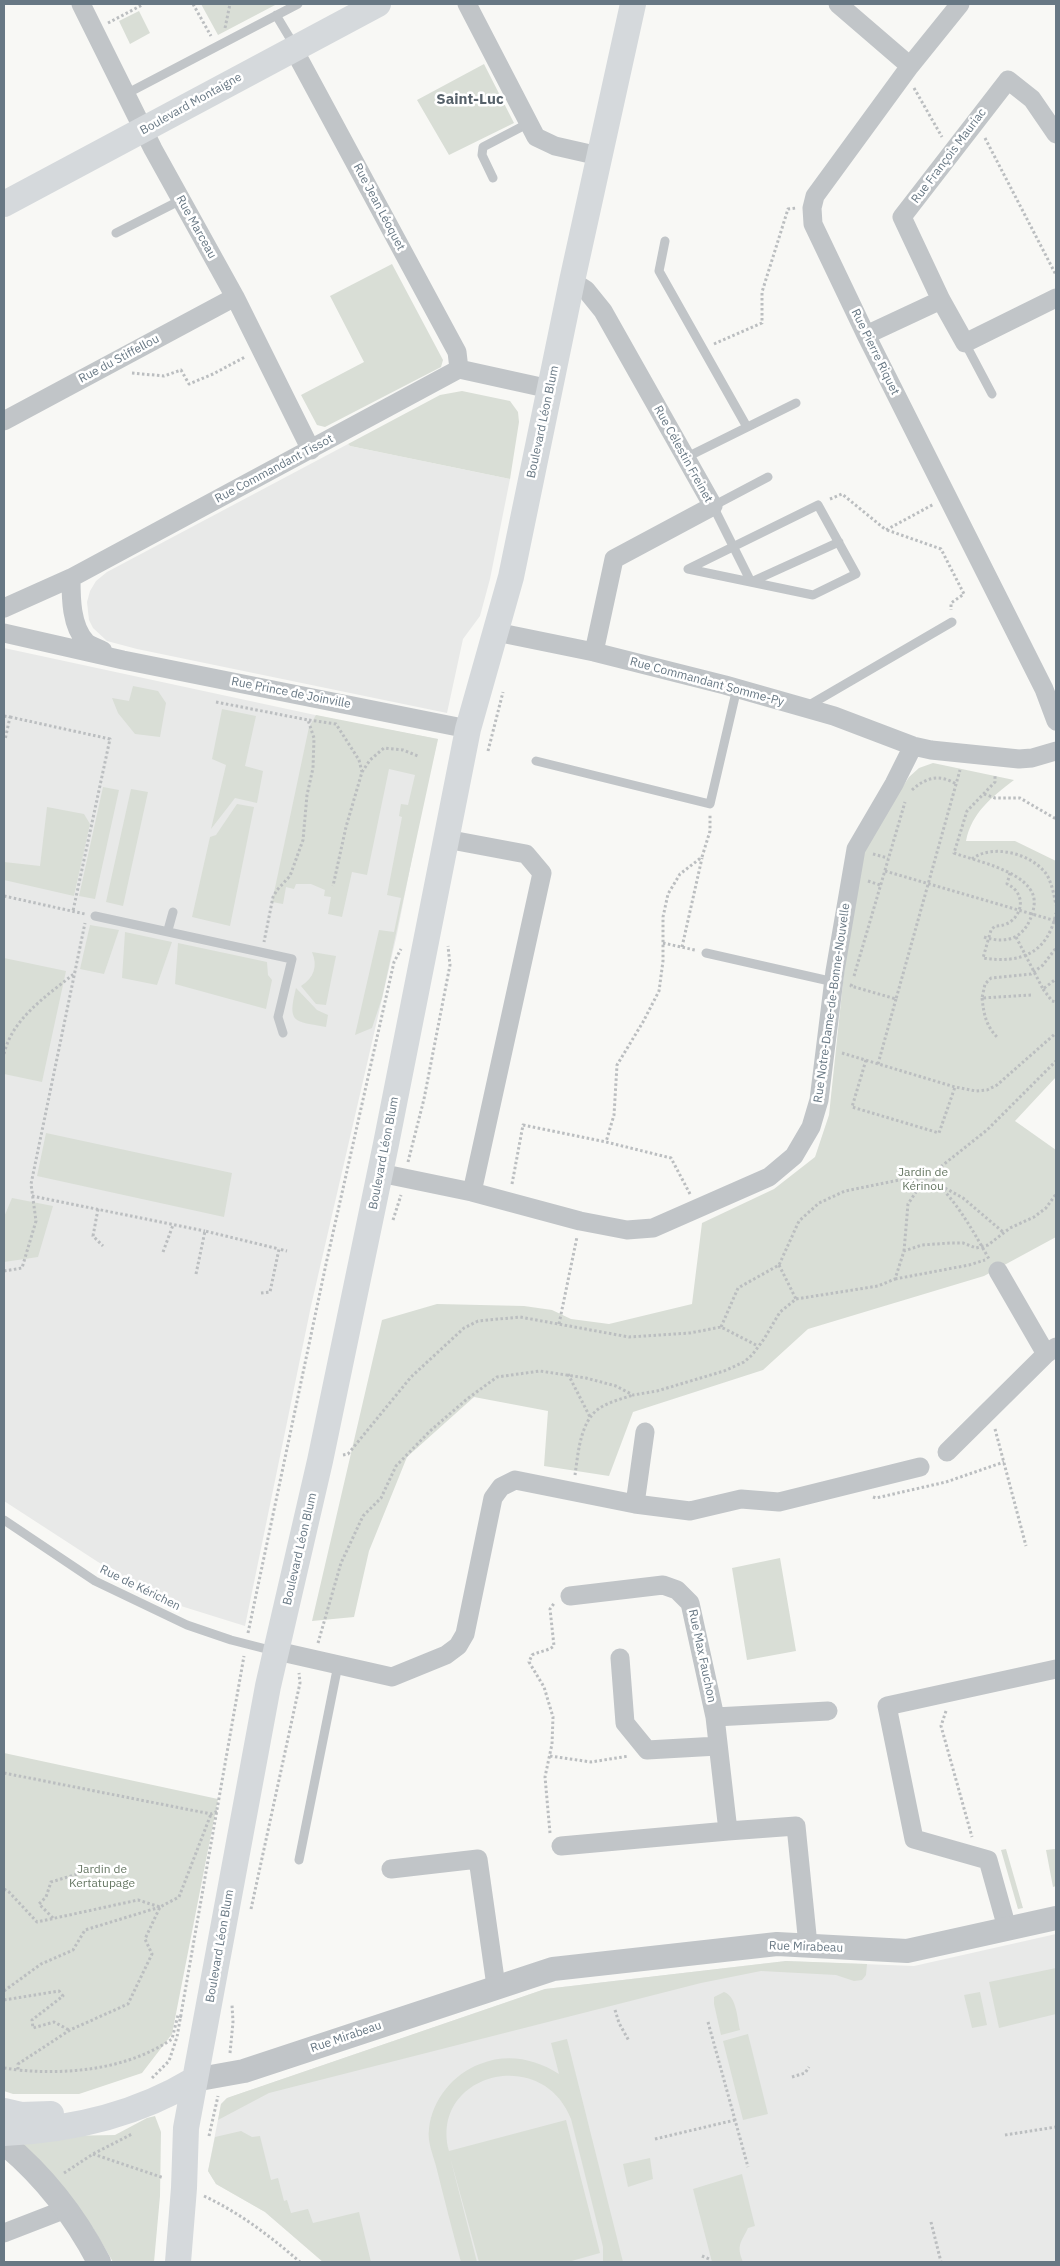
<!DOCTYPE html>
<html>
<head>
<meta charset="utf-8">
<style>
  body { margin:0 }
  #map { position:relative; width:1060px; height:2266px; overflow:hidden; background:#f8f8f5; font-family:"IBM Plex Sans",sans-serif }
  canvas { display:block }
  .frame { position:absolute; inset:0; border:5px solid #687884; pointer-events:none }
</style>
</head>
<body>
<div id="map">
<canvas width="1060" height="2266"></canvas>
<div class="frame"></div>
</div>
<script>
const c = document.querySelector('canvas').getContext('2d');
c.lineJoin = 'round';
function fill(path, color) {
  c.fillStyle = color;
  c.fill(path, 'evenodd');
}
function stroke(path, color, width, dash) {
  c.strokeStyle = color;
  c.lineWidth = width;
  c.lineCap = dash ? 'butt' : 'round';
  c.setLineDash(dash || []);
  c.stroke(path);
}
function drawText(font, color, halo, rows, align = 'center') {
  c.font = font + ' "IBM Plex Sans",sans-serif';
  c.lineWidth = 5;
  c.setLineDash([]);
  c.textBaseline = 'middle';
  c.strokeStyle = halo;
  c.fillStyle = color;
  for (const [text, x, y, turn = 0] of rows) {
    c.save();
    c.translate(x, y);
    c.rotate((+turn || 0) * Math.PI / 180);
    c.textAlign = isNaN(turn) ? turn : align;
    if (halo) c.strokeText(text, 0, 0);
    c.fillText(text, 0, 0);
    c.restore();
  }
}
const built = new Path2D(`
  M 348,444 L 350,446 L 510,479 L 490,579 L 480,616 L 463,639 L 447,713 L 137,649 L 107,641 L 93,628 L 89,620 L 87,602 L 90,591 L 96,581 L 107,572 Z
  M 4,648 L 343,721 L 438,739 L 426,788 L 397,934 L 311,1306 L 245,1626 L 168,1602 L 98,1562 L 4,1501 Z
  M 1056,1934 L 1056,2262 L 323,2262 L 265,2212 L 216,2184 L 208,2171 L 221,2104 L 227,2098 L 545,1989 L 786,1961 L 914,1966 Z`);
const green = new Path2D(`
  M 201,4 L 277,4 L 218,35 Z
  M 139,11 L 150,33 L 130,44 L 119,21 Z
  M 484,64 L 514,123 L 449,155 L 417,100 Z
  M 392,264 L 443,360 L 441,367 L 325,427 L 317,425 L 301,395 L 364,362 L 330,296 Z
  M 462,391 L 510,401 L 518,412 L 519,422 L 510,479 L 350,446 L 348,444 L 440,395 Z
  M 133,686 L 158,691 L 166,703 L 160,737 L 135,734 L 118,713 L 112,698 L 129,701 Z
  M 222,709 L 256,716 L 245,766 L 263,771 L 257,803 L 235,798 L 211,829 L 226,765 L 212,759 Z
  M 316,715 L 438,739 L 382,998 L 372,1028 L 355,1035 L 379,930 L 394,932 L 401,898 L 387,895 L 402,817 L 399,816 L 401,804 L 408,805 L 415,775 L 389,769 L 367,875 L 352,872 L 342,917 L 328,914 L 331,897 L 324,896 L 325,890 L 311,884 L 296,884 L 294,889 L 286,887 L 283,904 L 272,902 L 309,727 Z
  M 933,763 L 1014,780 C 991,798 972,812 966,841 L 1015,841 L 1056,861 L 1056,1077 L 1015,1121 L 1056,1150 L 1056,1237 L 984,1276 L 808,1329 L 763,1370 L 633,1412 L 609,1476 L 544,1466 L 548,1411 L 474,1397 L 407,1457 L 369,1551 L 354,1617 L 312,1621 L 382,1320 L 437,1304 L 524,1306 L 552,1310 L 571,1319 L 609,1324 L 692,1304 L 702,1223 L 774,1189 L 815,1157 L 829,1115 L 853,888 L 865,844 L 909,777 L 919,768 Z
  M 103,787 L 119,790 L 95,899 L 79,896 Z
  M 131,789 L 148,792 L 123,906 L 106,902 Z
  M 237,804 L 254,807 L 230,926 L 192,917 L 210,837 L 216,835 Z
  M 47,807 L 84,814 L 90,824 L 74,896 L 4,880 L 4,862 L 40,866 Z
  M 90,925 L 119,930 L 104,974 L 80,969 Z
  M 125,932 L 172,942 L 157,985 L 122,978 Z
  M 178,943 L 267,962 L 268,975 L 272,980 L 266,1009 L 175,984 Z
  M 312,952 L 336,956 L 326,1005 L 316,1004 L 301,986 C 314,978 318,966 312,952 Z
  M 4,958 L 66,971 L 42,1082 L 4,1074 Z
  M 296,988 L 317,1010 L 328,1015 L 326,1027 C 294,1021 287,1024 296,988 Z
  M 46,1133 L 232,1173 L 224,1217 L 37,1176 Z
  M 12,1198 L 53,1206 L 38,1257 L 4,1262 L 4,1217 Z
  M 780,1558 L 796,1651 L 747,1660 L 732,1568 Z
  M 4,1753 L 218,1799 L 172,2034 L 142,2073 L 79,2094 L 13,2094 L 4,2091 Z
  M 1006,1849 L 1023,1908 L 1018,1909 L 1001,1850 Z
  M 1055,1849 L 1056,1886 L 1053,1887 L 1046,1850 Z
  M 786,1961 L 867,1964 L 866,1975 L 862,1980 L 854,1981 L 836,1975 L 761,1971 L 701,1983 L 269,2093 L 218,2120 L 221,2104 L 227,2098 L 545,1989 Z
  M 1056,1968 L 1056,2014 L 999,2028 L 989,1982 Z
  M 724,1992 C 737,1997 737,2018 740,2030 L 721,2035 L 714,2004 L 714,1997 Z
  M 980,1992 L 987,2025 L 972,2028 L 964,1995 Z
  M 748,2034 L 768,2114 L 743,2120 L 723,2041 Z
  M 567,2039 L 623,2262 L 603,2262 L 603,2247 L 571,2119 C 542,2044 429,2074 449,2151 L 566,2120 L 600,2253 L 568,2262 L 479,2262 L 450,2157 L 477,2262 L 461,2262 C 452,2230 444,2198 436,2166 C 433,2155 427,2141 429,2129 C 432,2100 453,2074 480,2064 C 508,2053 535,2059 559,2074 L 551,2043 Z
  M 155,2116 L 161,2132 L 160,2196 L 154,2262 L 113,2262 L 93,2228 L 9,2137 L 115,2135 L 147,2118 Z
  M 241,2131 L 252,2137 L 260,2136 L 271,2180 L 278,2178 L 284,2201 L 287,2200 L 291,2213 L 308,2209 L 313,2223 L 359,2212 L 371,2262 L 323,2262 L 265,2212 L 216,2184 L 208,2171 L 215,2137 Z
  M 650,2158 L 653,2179 L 628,2187 L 623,2164 Z
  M 742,2174 L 755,2226 L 748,2228 C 741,2243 736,2245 743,2262 L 712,2262 L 693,2189 Z`);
const path = new Path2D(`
  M 193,4 L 211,36
  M 108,23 L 142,5
  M 225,28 L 230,4
  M 914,88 L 942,137
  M 985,138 L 1056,275
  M 714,344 L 762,323 L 762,292 L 788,209 L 796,208
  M 132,373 L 164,376 L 181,370 L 189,384 L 213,374 L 245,357
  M 830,499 L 842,494 L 886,530 L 934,504
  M 887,530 L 941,549 L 964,594 L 951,603 L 951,610
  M 216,702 L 308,720 L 314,738 L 313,768 L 307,795 L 303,840 L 290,876 L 277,890 L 273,897 L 264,942
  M 4,716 L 10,717 L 5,740
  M 10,717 L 110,739 L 73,911
  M 309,720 L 336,724 L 359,760 L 362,772 L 346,827 L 333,886
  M 488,751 L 503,692
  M 362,772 L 370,760 L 384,748 L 403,750 L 418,756
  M 912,790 C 926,777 940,774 956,784
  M 984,794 L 995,798 L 1020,798 L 1056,819
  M 873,854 L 888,858
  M 972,859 C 993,843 1033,854 1047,875 C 1052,884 1054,895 1056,905
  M 885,871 L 1056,921
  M 1010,873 L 1007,884 C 1031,895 1020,927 995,926 L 991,930 L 983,958 C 1021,964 1048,953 1056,913
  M 868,881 L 880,885
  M 4,896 L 85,914
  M 984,937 C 1009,945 1026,937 1033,911 C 1035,903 1035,896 1030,889 C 1016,869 976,861 954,853 L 967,811 L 995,782 L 995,774
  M 1016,937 L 1043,989 L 1056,979
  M 663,943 L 695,950
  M 682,947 L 702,858
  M 854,976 L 905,802
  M 852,984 L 851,986 L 896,999 L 960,770
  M 1043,989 L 1052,1001 L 1056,1002
  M 1031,995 L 982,998 L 985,984 L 991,978 L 1031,974 L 1043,965 L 1056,948
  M 982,998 C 984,1015 986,1026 998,1038
  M 842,1053 L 955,1087 L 976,1091 L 987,1090 L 997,1085 L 1056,1033
  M 4,1054 C 12,1018 48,995 75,973
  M 866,1060 L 852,1107 L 939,1133 L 955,1087
  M 878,1064 L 896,999
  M 408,1162 L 424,1099 L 450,965 L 448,946
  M 929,1176 C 955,1198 972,1229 989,1259
  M 512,1184 L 523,1125 L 606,1142
  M 945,1188 L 963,1198 L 1003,1232
  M 690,1194 L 671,1158 L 606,1142 L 614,1115 L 617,1065 L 643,1022 L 659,991 L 663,961 L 663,917 L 668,894 L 680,874 L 702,857 L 710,831 L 710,815
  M 32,1196 L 205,1231
  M 98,1209 L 93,1236 L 103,1246
  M 393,1220 L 401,1195
  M 904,1251 L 908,1204 L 924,1180
  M 163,1252 L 173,1225
  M 779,1265 L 796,1299
  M 4,1271 L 22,1268 L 36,1221 L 31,1184 L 85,923
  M 196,1274 L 205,1231 L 279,1249
  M 895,1279 L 969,1265 L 985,1260
  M 261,1293 L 270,1292 L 279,1249 L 287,1251
  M 559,1324 L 577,1237
  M 721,1327 L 738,1288 L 779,1265 L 799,1221 L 819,1203 L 845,1191 L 899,1180 L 924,1180 L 987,1130 L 1056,1061
  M 568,1374 L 590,1417
  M 995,1429 L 1026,1546
  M 343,1455 L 348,1454 L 411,1377 L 464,1328 L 478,1321 L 520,1317 L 629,1337 L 690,1333 L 721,1327 L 758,1346
  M 575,1475 C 578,1454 580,1424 597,1410 C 607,1402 622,1399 633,1395
  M 873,1497 L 876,1498 L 946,1482 L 1004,1462
  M 248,1633 L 326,1264 L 394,962 L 401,949
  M 318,1643 L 341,1563 L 363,1516 L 381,1498 L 396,1466 L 430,1431 L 467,1399 L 497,1377 L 540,1371 L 586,1378 L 616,1386 L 633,1395 L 657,1391 L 724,1371 L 744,1362 L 752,1355 L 764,1339 L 780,1312 L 796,1299 L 878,1286 L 895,1279 L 904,1251 L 922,1245 L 950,1243 L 963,1243 L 976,1248 L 988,1245 L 1010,1228 L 1034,1217 L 1046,1208 L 1056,1194
  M 946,1711 L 941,1726 L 972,1837
  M 550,1756 L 591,1762 L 629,1756
  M 4,1773 L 211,1814 L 218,1811
  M 550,1833 L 545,1777 L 552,1744 L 553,1717 L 544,1687 L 529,1662 L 532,1655 C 540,1651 548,1651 554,1646 L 550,1609 L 555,1602
  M 4,1889 L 9,1892 L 37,1922 L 138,1900 L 160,1907
  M 251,1909 L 300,1683 L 299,1673
  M 53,1918 L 39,1904 L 46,1897 L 51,1882 L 84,1872
  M 4,1991 L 41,1964 L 73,1950 L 85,1930 L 160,1907
  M 4,2000 L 59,1991 L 63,1996 L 32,2020 L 33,2028 L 54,2022 L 69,2030
  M 615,2010 L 619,2023 L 629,2041
  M 182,2017 L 178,2015 L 172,2039 C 128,2069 70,2075 18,2070 L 18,2064 L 70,2030 L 128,2004 L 152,1954 L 145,1939 L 160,1907 L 179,1897 L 211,1814
  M 708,2022 L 748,2167
  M 230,2053 L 233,2022 L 232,2005
  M 4,2068 L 18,2070
  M 792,2077 L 805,2073 L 809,2067
  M 152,2078 L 169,2061 L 177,2037 L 244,1656
  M 1005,2135 L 1056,2127
  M 209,2136 L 218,2096
  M 655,2139 L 735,2120
  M 93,2154 L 164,2178
  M 64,2173 L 93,2154 L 132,2134
  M 204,2196 C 240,2213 270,2236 300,2262
  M 931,2222 L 941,2262
  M 702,2256 L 709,2259 L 709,2262`);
const service = new Path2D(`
  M 276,15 L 294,45
  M 126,94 L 298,4
  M 493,178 L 482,155 L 483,147 L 529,123
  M 116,233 L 181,200
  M 665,241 L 659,271 L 747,427
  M 965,343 L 992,394
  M 685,458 L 796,403
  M 768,477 L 713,506 L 751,582 L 839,542
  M 818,505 L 856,574 L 813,595 L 688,569 Z
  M 806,707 L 952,622
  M 536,761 L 710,804 L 737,688
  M 95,916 L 292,959 L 278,1017 L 283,1033
  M 168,930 L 173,912
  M 706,953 L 834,982
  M 4,1520 L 95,1581 L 187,1625 L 231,1640 L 274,1651
  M 299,1860 L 338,1665`);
const minor = new Path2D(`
  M 81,4 L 153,149 L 235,297 L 311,450
  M 467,4 L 536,137 L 555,146 L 599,156
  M 838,4 L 910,66
  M 960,4 L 910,66 L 815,196 L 812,208 L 813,224 L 866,335 L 1044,689 L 1056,721
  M 293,48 L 457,352 L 459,369
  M 1056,134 L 1032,99 L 1008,80 L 902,217 L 941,300 L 965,343 L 1056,298
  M 572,281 L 586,290 L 603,311 L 713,506 L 614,559 L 594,652
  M 866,335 L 941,300
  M 4,421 L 235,297
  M 71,578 C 71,598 71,626 86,642 C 90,646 98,648 103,651
  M 4,608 L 71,578 L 459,369 L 550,389
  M 496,632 L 594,652 L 725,685 L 834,716 L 913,746 L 931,750 L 1019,759 L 1032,758 L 1056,751
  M 4,633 L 123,660 L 468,729
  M 446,839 L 526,854 L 542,873 L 472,1192
  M 380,1173 L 472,1192 L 580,1221 L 627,1230 L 653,1228 L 769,1177 L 794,1156 L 811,1127 L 819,1100 L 835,971 L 856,849 L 894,784 L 913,746
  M 998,1271 L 1046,1354
  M 947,1452 L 1046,1354 L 1056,1347
  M 635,1504 L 645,1432
  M 570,1596 L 663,1585 L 677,1590 L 690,1603 L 715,1717
  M 277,1651 L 392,1677 L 446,1655 L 458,1646 L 465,1634 L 493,1498 L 501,1487 L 515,1480 L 635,1504 L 690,1511 L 741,1499 L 779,1502 L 920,1467
  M 620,1658 L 625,1723 L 647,1750 L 718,1746
  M 561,1846 L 728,1831
  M 391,1869 L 478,1859 L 496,1986
  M 1007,1928 L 988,1860 L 914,1839 L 887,1706 L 1056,1669
  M 808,1945 L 796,1826 L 728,1831 L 715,1717 L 828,1711
  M 4,2233 L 66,2209`);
const tertiary = new Path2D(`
  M 194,2080 L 244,2071 L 553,1969 L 777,1944 L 907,1951 L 1056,1918
  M 4,2143 C 44,2176 75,2216 99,2262`);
const secondary = new Path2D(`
  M 4,204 L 378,4
  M 4,2111 L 21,2115 L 51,2114
  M 4,2133 C 71,2130 136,2115 194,2080
  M 178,2262 L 184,2188 L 186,2128 L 268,1686 L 320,1461 L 386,1144 L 468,729 L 511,577 L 572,281 L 633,4`);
const streetNames = [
  ["Boulevard Montaigne",191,104,-29],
  ["Rue François Mauriac",949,156,-53],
  ["Rue Jean Léoquet",379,207,62],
  ["Rue Marceau",196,227,61],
  ["Rue Pierre Riquet",875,352,64],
  ["Rue du Stiffellou",119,359,-28],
  ["Boulevard Léon Blum",543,422,-78],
  ["Rue Célestin Freinet",683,454,61],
  ["Rue Commandant Tissot",274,469,-28],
  ["Rue Commandant Somme-Py",707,682,15],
  ["Rue Prince de Joinville",291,693,11],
  ["Rue Notre-Dame-de-Bonne-Nouvelle",832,1003,-82],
  ["Boulevard Léon Blum",384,1153,-79],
  ["Boulevard Léon Blum",300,1549,-77],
  ["Rue de Kérichen",140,1588,26],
  ["Rue Max Fauchon",702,1656,78],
  ["Boulevard Léon Blum",220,1946,-80],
  ["Rue Mirabeau",806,1947,2],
  ["Rue Mirabeau",346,2037,-19]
];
const parkNames = [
  ["Jardin de",923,1173],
  ["Kérinou",923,1187],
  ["Jardin de",102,1870],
  ["Kertatupage",102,1884]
];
const quarterNames = [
  ["Saint-Luc",470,100]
];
fill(built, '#e8e9e8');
fill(green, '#d9ded6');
stroke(path, '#bbbec0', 3, [2.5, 2.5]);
stroke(service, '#c1c5c8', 9);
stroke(minor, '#c1c5c8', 19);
stroke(tertiary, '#c1c5c8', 24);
stroke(secondary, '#d5d9dc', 26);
drawText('12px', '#687884', '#fff', streetNames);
drawText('12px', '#667763', '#fff', parkNames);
drawText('bold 15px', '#56616a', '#fff', quarterNames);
</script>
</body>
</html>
